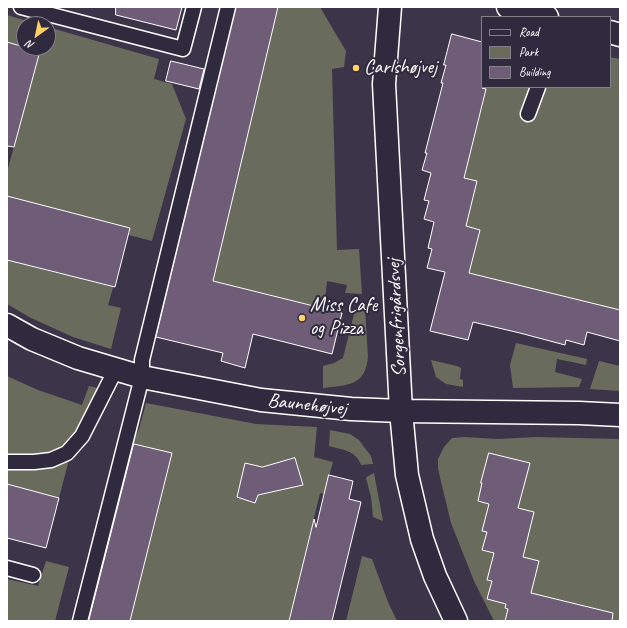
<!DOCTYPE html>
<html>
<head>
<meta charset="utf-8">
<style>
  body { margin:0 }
  #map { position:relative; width:627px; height:628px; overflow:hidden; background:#3c3449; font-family:Caveat,sans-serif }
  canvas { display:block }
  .frame { position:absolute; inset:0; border:8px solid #fff; pointer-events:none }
  .legend { position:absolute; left:481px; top:16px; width:130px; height:72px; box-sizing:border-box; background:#2f2a3d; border:1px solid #827f8b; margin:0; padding:5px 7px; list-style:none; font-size:12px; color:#fff }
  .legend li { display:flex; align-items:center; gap:8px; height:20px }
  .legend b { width:20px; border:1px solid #827f8b }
  .north { position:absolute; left:16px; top:16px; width:40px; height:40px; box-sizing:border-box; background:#2f2a3d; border:1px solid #827f8b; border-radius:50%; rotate:213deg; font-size:11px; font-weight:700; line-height:16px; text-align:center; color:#fff }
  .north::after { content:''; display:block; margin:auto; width:14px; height:18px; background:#ffd166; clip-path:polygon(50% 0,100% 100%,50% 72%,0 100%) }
</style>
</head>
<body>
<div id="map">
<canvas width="627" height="628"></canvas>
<div class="frame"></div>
<ul class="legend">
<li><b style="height:5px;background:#2f2a3d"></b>Road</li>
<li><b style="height:11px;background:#696b5d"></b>Park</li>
<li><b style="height:11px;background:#6f5d78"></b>Building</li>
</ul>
<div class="north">N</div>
</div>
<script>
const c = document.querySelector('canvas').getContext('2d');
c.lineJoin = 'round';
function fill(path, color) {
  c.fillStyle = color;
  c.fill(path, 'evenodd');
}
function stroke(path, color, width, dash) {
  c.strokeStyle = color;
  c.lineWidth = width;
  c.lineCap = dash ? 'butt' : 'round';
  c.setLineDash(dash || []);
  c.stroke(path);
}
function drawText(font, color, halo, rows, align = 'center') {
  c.font = font + ' Caveat,sans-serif';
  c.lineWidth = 4;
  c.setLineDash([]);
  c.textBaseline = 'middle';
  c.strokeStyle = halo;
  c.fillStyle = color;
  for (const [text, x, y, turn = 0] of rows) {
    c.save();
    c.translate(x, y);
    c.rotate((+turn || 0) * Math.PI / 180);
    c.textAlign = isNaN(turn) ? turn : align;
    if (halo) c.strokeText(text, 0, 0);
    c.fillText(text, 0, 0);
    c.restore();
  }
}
const green = new Path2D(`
  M 278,7 L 320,7 L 346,51 L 344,67 L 332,69 L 337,250 L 359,249 L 362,294 L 345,293 L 347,285 L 327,281 L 324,308 L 213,281 Z
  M 7,15 L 37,24 L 24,24 L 24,47 L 7,42 Z
  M 48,27 L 159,59 L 154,79 L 172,84 L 186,119 L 152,241 L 129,235 L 130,228 L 7,196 L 7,172 L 40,51 L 29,48 L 48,48 Z
  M 610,57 L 620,59 L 620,310 L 469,273 L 480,230 L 466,226 L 477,182 L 464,178 L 486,90 L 478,87 L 610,87 Z
  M 17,255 L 29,266 L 61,274 L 63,268 L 76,277 L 109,286 L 115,281 L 108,305 L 121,308 L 111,349 L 73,337 L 31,318 L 7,304 L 7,260 L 15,262 Z
  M 365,309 L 368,356 C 366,386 348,385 323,388 L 323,366 L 334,363 L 343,358 L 355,310 Z
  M 516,343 L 587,359 L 586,365 L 557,359 L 555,372 L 582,379 L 579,387 L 513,388 L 510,365 Z
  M 431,360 L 457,366 L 461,368 L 460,379 L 463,380 L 463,387 L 446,384 L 436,377 Z
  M 599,361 L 620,366 L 620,391 L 590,389 Z
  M 7,376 L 38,390 L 82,405 L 89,386 L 97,388 L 99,391 L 77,429 L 59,498 L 7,484 Z
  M 146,403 L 256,424 L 317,427 L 314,457 L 333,462 L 324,494 L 320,493 L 289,621 L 130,621 L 172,454 L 131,443 L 139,429 Z
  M 330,430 L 350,434 L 359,440 L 371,456 L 373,464 L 361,465 C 356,450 342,450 329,446 Z
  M 464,437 L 498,439 L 536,437 L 620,439 L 620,621 L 494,621 L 474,581 L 451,523 L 438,469 L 438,459 L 444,447 L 452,438 Z
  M 374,473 L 383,521 L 373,517 L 371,497 L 366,478 L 368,476 Z
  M 362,556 L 372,559 L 388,602 L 397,621 L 346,621 Z
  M 46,561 L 69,567 L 55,621 L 7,621 L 7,579 L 38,586 Z`);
const building = new Path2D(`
  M 116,7 L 182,7 L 176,30 L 116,15 Z
  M 236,7 L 278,7 L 213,281 L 342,313 L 332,354 L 253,334 L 245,368 L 221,361 L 223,353 L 156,337 Z
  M 452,34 L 482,42 L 482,88 L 486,89 L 464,178 L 477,181 L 466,226 L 480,230 L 469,273 L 620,310 L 620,341 L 587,332 L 584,345 L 566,340 L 565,345 L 520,333 L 473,322 L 468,340 L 430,331 L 445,272 L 427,268 L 432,249 L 428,248 L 434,222 L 424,219 L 429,201 L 424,200 L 431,173 L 422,170 L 427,153 L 425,153 L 443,83 L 441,83 L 446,65 L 444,65 Z
  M 7,42 L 24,47 L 24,48 L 29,48 L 40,51 L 14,147 L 7,146 Z
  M 171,61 L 204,69 L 199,89 L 166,81 Z
  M 7,196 L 130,228 L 115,287 L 7,260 Z
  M 134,444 L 172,453 L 130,621 L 89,621 Z
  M 489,453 L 530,463 L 518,508 L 534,512 L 523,557 L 539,561 L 531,593 L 613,613 L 612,621 L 505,621 L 508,609 L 505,608 L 506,604 L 487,599 L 492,581 L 487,580 L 494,553 L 482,550 L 487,532 L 482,531 L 489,504 L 478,501 L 482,483 L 481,483 Z
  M 295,458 L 303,485 L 258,495 L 255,503 L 237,497 L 245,463 L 262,467 Z
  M 329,475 L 353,481 L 349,499 L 361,502 L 332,621 L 289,621 L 314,519 L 316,527 Z
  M 7,484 L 59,498 L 46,548 L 7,538 Z`);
const service = new Path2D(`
  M 21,7 L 183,49 L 194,7
  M 528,114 L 538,87
  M 7,462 L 34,462 L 51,460 L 67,453 L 82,436 L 116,369
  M 7,568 L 33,575
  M 80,621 L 142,377 L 142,360 L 228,7`);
const minor = new Path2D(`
  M 508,7 L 547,17
  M 610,32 L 620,35
  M 7,325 L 32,339 L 78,358 L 142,377 L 261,400 L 351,409 L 401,411 L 579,413 L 620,415`);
const tertiary = new Path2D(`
  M 390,7 L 384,84 L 401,411 L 407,475 L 422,539 L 435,576 L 456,621`);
const markers = [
  [356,68,4,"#ffd166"],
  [302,318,4,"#ffd166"]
];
const poiNames = [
  ["Carlshøjvej",364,68],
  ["Miss Cafe",310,306],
  ["og Pizza",310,329]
];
const streetNames = [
  ["Sorgenfrigårdsvej",397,318,-93],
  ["Baunehøjvej",307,405,6]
];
fill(green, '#696b5d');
fill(building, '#6f5d78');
stroke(building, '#fff', 1);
stroke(service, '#fff', 17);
stroke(minor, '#fff', 25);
stroke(tertiary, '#fff', 25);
stroke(service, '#2f2a3d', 14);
stroke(minor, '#2f2a3d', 22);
stroke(tertiary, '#2f2a3d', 22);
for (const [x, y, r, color] of markers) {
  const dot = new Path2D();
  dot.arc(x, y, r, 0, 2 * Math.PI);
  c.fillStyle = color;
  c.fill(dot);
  stroke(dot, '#2f2a3d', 1.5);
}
drawText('20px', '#fff', '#2f2a3d', poiNames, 'left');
drawText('20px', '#fff', '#2f2a3d', streetNames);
</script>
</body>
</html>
